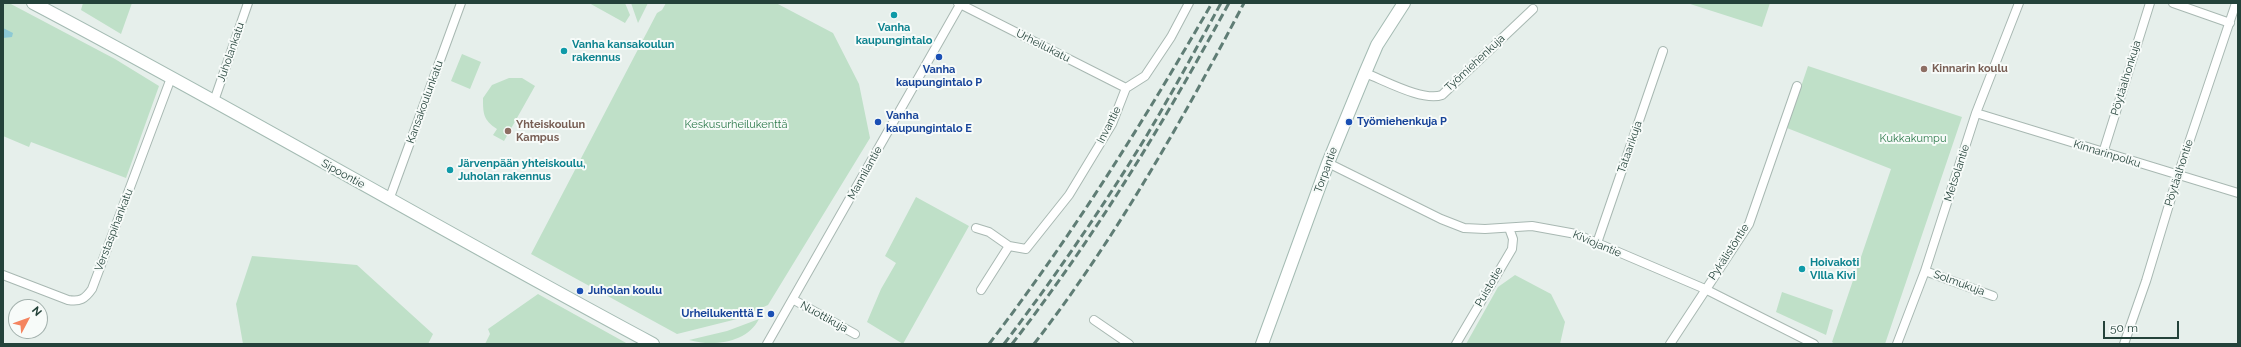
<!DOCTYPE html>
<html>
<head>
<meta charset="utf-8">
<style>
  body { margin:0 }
  #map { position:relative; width:2241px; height:347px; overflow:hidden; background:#e6efeb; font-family:Raleway,sans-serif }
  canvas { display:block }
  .frame { position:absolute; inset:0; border:4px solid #24423a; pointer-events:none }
  .north { position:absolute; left:8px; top:299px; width:40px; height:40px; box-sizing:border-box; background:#f7fbf9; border:1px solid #a3b1ad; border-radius:50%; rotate:49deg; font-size:11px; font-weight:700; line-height:16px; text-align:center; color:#24423a }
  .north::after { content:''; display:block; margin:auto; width:14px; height:18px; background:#f4845f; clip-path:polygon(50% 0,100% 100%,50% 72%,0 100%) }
  .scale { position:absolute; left:2103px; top:321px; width:76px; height:18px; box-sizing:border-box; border:2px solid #24423a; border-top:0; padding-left:5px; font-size:12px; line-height:14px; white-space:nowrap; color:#24423a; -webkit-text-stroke:3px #f7fbf9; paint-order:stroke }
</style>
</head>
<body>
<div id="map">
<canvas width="2241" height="347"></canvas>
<div class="frame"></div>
<div class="north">N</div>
<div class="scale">50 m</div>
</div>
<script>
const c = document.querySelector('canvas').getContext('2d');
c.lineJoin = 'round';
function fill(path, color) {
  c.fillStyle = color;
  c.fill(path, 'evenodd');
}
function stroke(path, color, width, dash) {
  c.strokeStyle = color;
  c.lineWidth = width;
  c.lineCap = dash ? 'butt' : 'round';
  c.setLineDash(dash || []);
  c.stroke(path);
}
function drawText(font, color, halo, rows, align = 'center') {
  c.font = font + ' Raleway,sans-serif';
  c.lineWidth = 4;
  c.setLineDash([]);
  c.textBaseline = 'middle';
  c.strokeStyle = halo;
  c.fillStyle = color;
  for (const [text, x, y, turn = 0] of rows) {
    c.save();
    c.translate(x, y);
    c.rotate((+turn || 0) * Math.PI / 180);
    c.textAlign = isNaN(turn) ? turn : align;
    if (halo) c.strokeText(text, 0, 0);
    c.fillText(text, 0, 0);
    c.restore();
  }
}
const green = new Path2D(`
  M 3,3 L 9,3 L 115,59 L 159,86 L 126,178 L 31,142 L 29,147 L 3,136 Z
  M 83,3 L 132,3 L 121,34 L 81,10 Z
  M 589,3 L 625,3 L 630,15 L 625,23 Z
  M 631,3 L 648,3 L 638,23 Z
  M 666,3 L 776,3 L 833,33 L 859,84 L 870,138 L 768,305 L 737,319 L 677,334 L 531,254 L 657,13 L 662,10 Z
  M 1687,3 L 1770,3 L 1762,27 Z
  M 462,54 L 481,62 L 470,89 L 451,81 Z
  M 1808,66 L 1962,117 L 1885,344 L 1835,344 L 1832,342 L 1891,169 L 1787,128 Z
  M 509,78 L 522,78 L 535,86 L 504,141 L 493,135 L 497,129 C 483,120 483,113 483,98 L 492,85 Z
  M 916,197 L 969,226 L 903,344 L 867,322 L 881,289 L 896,263 L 885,256 Z
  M 252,256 L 357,265 L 433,334 L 428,344 L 243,344 L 236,304 Z
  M 1515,275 L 1551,294 L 1565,322 L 1560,344 L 1466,344 L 1498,287 Z
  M 1782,292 L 1833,310 L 1826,335 L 1776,312 Z
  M 538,294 L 628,344 L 485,344 L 490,334 L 488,329 Z
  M 759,319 C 747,343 713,347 689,340 L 727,331 Z`);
const water = new Path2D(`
  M 3,28 L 13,33 L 12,37 L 3,38 Z`);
const street = new Path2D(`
  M 958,3 L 1126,88
  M 2173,3 L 2230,23
  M 1365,73 C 1384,80 1423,102 1442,95 L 1533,9
  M 214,101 L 248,3
  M 1976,113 L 2238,193
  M 2103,153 L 2150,3
  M 1328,163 L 1441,219 L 1464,228 L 1485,229 L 1532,226 L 1576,234 L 1705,289 L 1814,344
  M 389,200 L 461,3
  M 976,228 L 989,232 L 1009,246
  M 1597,243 L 1663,51
  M 1925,271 L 1993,296
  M 3,275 L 68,300 C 80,302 85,299 92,289 L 171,78
  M 981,290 L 1009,246 L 1026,249 L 1069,195 L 1112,124 L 1126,88 L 1145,76 L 1171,37 L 1189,3
  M 794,300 L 855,334
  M 1094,320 L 1129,344
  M 767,344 L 961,3
  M 1456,344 L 1512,249 L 1513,239 L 1509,228
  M 1670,344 L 1749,224 L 1797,86
  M 1897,344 L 1925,271 L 1976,113 L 2019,3
  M 2124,344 L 2146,281 L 2178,175 L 2236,3`);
const secondary = new Path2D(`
  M 33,3 C 242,113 445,233 653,344
  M 1262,344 L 1328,163 L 1365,73 L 1377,45 L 1404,3`);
const rail = new Path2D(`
  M 989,344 C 1072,236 1144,121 1212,3
  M 1004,344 C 1054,278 1101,210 1144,140 C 1171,95 1196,49 1221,3
  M 1012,344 C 1095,237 1165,121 1229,3
  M 1034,344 C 1116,238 1182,121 1244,3`);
const markers = [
  [894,15,4,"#0f9aa8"],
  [564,51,4,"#0f9aa8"],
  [939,57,4,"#1a4fb4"],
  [1924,69,4,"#8d6e63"],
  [878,122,4,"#1a4fb4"],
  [1349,122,4,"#1a4fb4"],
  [508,131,4,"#8d6e63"],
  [450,170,4,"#0f9aa8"],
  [1802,269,4,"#0f9aa8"],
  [580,291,4,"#1a4fb4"],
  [771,314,4,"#1a4fb4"]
];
const cultureNames = [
  ["Vanha",894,28,"center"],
  ["kaupungintalo",894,41,"center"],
  ["Vanha kansakoulun",572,45],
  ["rakennus",572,58],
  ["Järvenpään yhteiskoulu,",458,164],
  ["Juholan rakennus",458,177],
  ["Hoivakoti",1810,263],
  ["VIlla Kivi",1810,276]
];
const streetNames = [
  ["Urheilukatu",1043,46,27],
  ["Juholankatu",231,52,-71],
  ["Työmiehenkuja",1475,63,-43],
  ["Pöytäalhonkuja",2126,78,-73],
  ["Kansakoulunkatu",425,102,-70],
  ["Invantie",1109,125,-63],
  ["Tataarikuja",1630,147,-71],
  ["Kinnarinpolku",2107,154,17],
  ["Torpantie",1326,170,-70],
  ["Mannilantie",865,173,-61],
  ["Metsolantie",1957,173,-72],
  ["Pöytäalhontie",2179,173,-72],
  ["Sipoontie",343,174,29],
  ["Verstaspihankatu",114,230,-69],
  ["Kiviojantie",1597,244,23],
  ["Pykälistöntie",1729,252,-57],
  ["Solmukuja",1959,283,20],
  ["Puistotie",1489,287,-60],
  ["Nuottikuja",824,317,29]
];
const educationNames = [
  ["Kinnarin koulu",1932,69],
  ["Yhteiskoulun",516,125],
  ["Kampus",516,138]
];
const transitNames = [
  ["Vanha",939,70,"center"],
  ["kaupungintalo P",939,83,"center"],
  ["Vanha",886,116],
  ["kaupungintalo E",886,129],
  ["Työmiehenkuja P",1357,122],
  ["Juholan koulu",588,291],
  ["Urheilukenttä E",763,314,"right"]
];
const parkNames = [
  ["Keskusurheilukenttä",736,125],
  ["Kukkakumpu",1913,139]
];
fill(green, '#bfe0c8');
fill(water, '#8ec9d4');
stroke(street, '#a8b8b2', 10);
stroke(secondary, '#a4bbb3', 14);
stroke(street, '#fff', 8);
stroke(secondary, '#fff', 12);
stroke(rail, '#5f7d75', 3, [8, 4]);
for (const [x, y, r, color] of markers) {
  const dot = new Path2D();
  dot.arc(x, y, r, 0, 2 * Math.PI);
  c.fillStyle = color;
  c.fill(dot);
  stroke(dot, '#f7fbf9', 1.5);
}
drawText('bold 11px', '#0d838f', '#f7fbf9', cultureNames, 'left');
drawText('11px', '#24423a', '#f7fbf9', streetNames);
drawText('bold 11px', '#785e54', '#f7fbf9', educationNames, 'left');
drawText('bold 11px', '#164399', '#f7fbf9', transitNames, 'left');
drawText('11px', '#2d7a4b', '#f7fbf9', parkNames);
</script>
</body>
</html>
